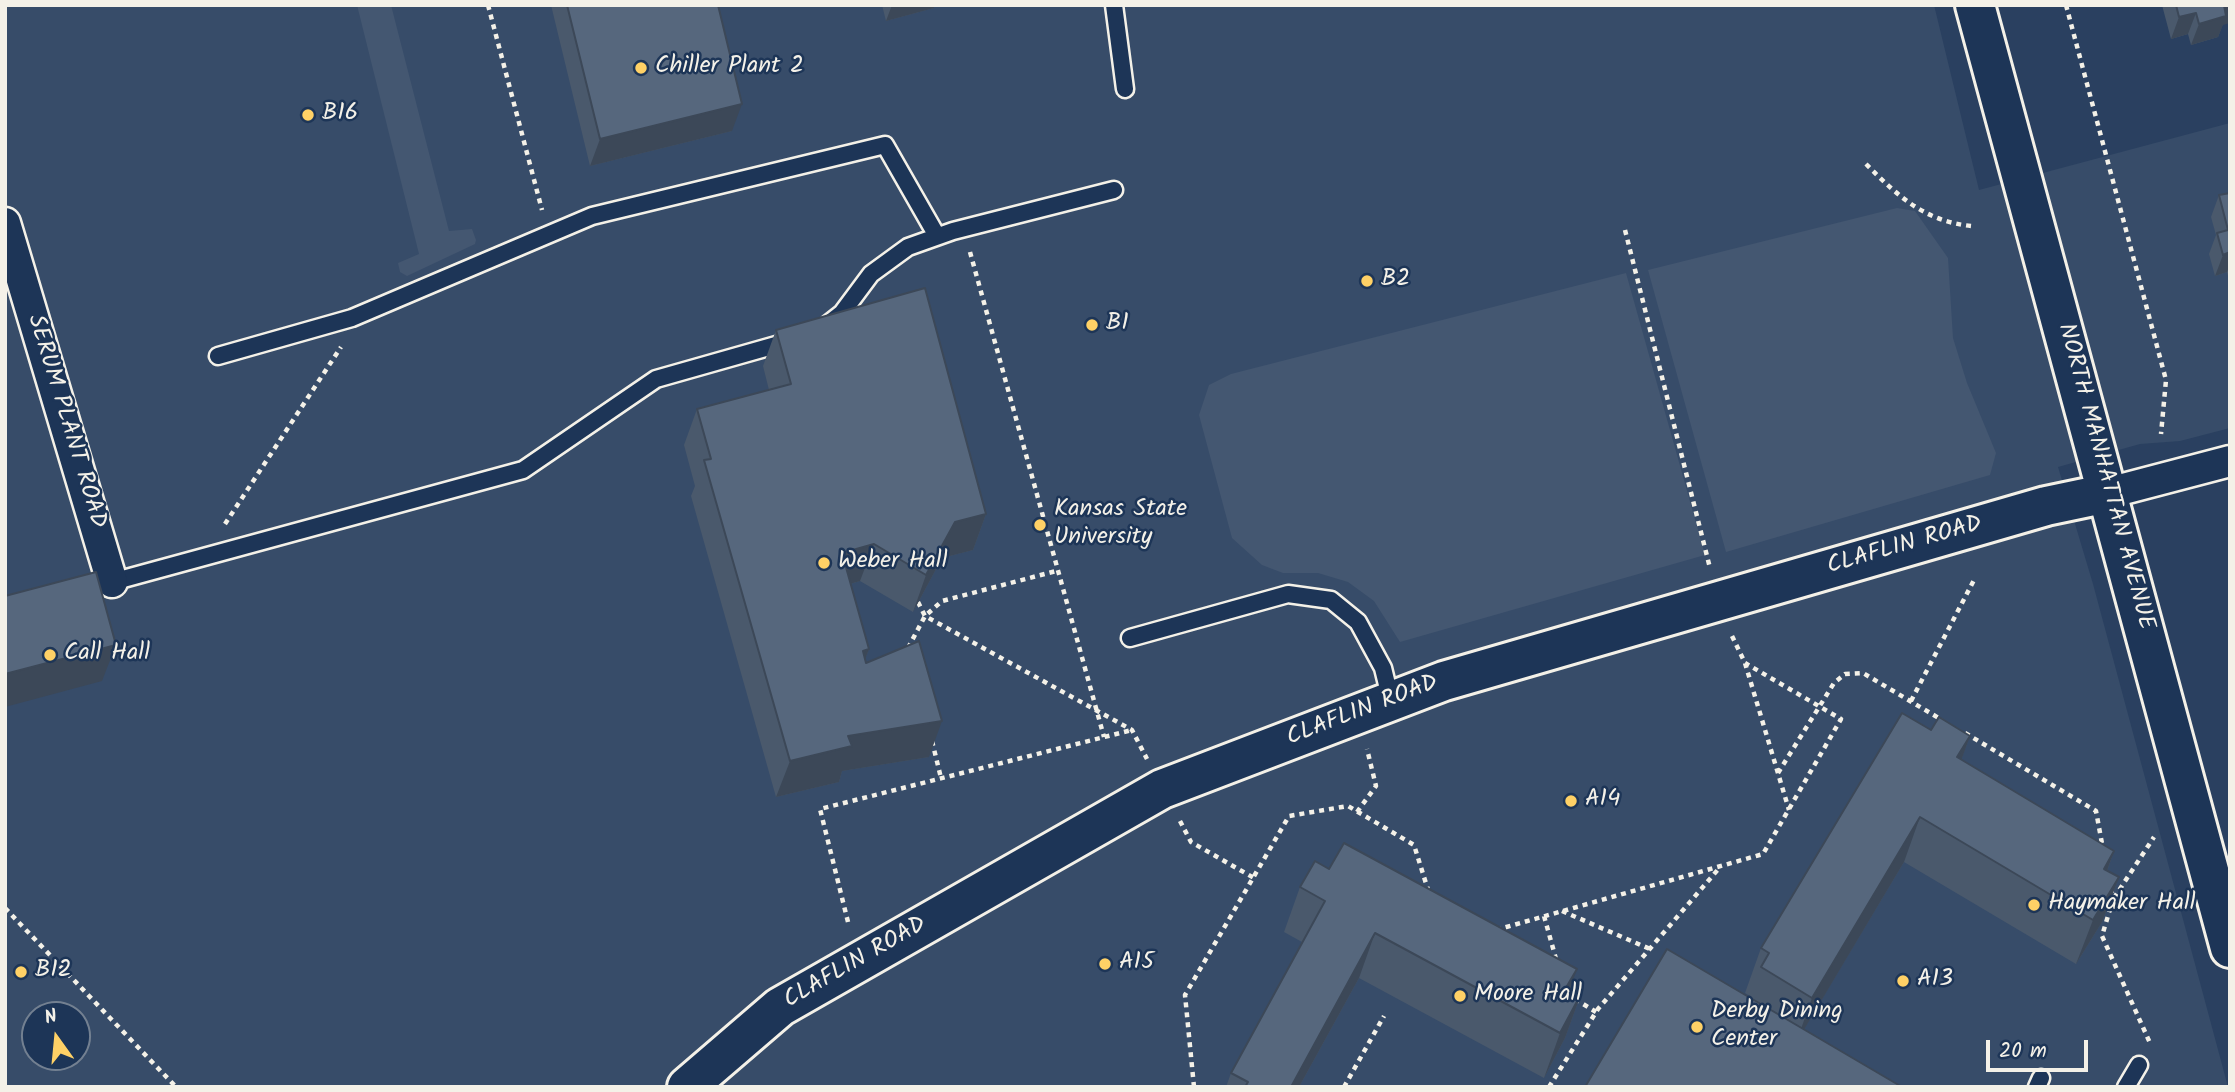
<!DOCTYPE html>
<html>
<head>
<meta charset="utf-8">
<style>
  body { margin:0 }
  #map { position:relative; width:2235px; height:1092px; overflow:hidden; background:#2a4060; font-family:Kalam,sans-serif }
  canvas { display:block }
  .frame { position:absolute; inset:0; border:7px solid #f4f1e8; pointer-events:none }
  .north { position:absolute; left:21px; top:1001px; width:70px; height:70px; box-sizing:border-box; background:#1d3557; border:2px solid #738091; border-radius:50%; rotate:345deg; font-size:19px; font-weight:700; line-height:28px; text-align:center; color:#f4f1e8 }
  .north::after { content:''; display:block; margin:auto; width:24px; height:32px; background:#ffd166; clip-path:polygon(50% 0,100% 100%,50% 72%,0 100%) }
  .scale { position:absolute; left:1986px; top:1040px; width:102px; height:32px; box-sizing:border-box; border:4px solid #f4f1e8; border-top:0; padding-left:9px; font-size:21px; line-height:24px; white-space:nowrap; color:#f4f1e8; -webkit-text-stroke:5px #1d3557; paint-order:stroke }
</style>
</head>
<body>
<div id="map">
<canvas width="2235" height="1092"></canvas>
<div class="frame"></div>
<div class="north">N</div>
<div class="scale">20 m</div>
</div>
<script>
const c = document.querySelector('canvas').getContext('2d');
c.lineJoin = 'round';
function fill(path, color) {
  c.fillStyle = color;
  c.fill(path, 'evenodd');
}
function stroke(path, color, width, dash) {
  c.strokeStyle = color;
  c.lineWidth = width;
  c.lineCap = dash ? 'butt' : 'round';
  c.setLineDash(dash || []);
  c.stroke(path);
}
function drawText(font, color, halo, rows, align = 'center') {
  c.font = font + ' Kalam,sans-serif';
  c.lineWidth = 5;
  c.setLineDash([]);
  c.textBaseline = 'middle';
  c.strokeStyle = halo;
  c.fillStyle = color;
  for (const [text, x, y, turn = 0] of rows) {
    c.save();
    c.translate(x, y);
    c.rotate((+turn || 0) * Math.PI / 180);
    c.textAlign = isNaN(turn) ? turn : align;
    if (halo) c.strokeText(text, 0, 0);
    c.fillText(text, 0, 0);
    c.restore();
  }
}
const built = new Path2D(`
  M 5,5 L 1934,5 L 1979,190 L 2230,123 L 2230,428 L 2180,441 L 2140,444 L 2058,467 L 2093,584 L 2228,1087 L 5,1087 ZM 35,1015 L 77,1015 L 77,1057 L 35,1057 Z`);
const green = new Path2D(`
  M 357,5 L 391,5 L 449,231 L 472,229 L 476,240 L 475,244 L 407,276 L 400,272 L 398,263 L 419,254 Z
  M 1897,208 L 1915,211 L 1948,258 L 1953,338 L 1967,383 L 1996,453 L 1990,475 L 1726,552 L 1648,270 Z
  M 1626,273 L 1705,555 L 1400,642 L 1374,601 L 1348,582 L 1318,573 L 1283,573 L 1262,565 L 1232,538 L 1199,415 L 1209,385 L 1231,374 Z`);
const path = new Path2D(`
  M 488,5 L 542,210
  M 2066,5 L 2166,380 L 2161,434
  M 1866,164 C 1898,196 1924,221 1971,226
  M 1625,230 L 1710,568
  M 970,252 L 1104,737
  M 225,524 L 341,347
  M 918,602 L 925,616 L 1132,730 L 1147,759
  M 1732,636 L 1745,663 L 1789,810
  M 908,648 L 925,616 L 942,601 L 1056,571
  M 1911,701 L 1974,580
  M 1965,733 L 2096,811 L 2103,849
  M 932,741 L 941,778
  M 1778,773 L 1834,683 L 1845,674 L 1863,673 L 1942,720
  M 1357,812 L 1376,786 L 1367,749
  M 1180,821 L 1191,842 L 1254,878
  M 2111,888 L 2113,899 L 2102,936 L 2150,1043
  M 2114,898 L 2154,837
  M 5,908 L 176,1087
  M 1562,911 L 1650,949
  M 1544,916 L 1556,959
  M 848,922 L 820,809 L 1132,730
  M 1496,930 L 1763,854 L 1841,719 L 1745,663
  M 1575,999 L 1596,1012
  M 1194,1087 L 1185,995 L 1289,816 L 1348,806 L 1414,845 L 1429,893
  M 1344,1087 L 1384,1016
  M 1549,1087 L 1598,1009 L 1721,866`);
const lane = new Path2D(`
  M 1114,5 L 1125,89
  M 828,324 L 842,313 L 871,274 L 908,247 L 953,231 L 1114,190
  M 218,356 L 352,318 L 592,216 L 885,145 L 937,236
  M 112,582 L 523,470 L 656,379 L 790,341
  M 1130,638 L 1288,594 L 1331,600 L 1358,622 L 1383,668 L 1391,701
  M 2037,1087 L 2041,1078
  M 2126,1087 L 2139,1065`);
const street = new Path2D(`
  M 5,223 L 112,582
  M 2108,493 L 2230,461`);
const secondary = new Path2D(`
  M 1975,5 L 2230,948
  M 687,1087 L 780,1007 L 1162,789 L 1444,681 L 2046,506 L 2108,493`);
const wall = new Path2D(`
  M 551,5 L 718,5 L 732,131 L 590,166 Z
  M 882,5 L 934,5 L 934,8 L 886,21 Z
  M 2162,5 L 2230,5 L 2218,37 L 2191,45 L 2188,34 L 2171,39 Z
  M 2230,193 L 2230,284 L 2227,272 L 2215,276 L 2209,254 L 2216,235 L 2211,217 L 2219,195 Z
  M 776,330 L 986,514 L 973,550 L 942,558 L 913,612 L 860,581 L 850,584 L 869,649 L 865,659 L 866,663 L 929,757 L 842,771 L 839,782 L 776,797 L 691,496 L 695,486 L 684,445 L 697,409 L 769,390 L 763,366 Z
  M 1931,730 L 1970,736 L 1961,760 L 2114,851 L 2107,871 L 2119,877 L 2102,922 L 2076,964 L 1904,862 L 1804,1029 L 1750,997 L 1750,996 L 1745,993 L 1761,948 Z
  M 1300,887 L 1570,987 L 1581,994 L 1565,1038 L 1544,1078 L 1359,978 L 1299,1087 L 1226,1087 L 1231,1073 L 1302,942 L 1284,932 Z`);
const shadedWall = new Path2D(`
  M 892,5 L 934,5 L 934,8 L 886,21 Z
  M 2223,5 L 2230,5 L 2230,23 L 2223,25 L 2218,37 L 2191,45 L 2199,24 Z
  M 2196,13 L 2188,34 L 2171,39 L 2179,17 Z
  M 742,104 L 732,131 L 590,166 L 600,139 Z
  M 2230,252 L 2230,264 L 2227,272 L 2215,276 L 2223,255 Z
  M 986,514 L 973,550 L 942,558 L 913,612 L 926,575 L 955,522 Z
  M 874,544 L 860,581 L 829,590 L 842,553 Z
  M 116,645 L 102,681 L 5,707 L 5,674 Z
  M 869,649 L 855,686 L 863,651 Z
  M 942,721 L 929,757 L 842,771 L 839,782 L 776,797 L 790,761 L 848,736 Z
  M 1970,736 L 1954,780 L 1957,757 Z
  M 1920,817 L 1904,862 L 1796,1043 L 1812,998 Z
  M 2114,851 L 2098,896 L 2104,869 Z
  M 2119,877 L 2102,922 L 2076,964 L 2093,920 Z
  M 1375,933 L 1359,978 L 1299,1087 L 1291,1087 Z
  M 1577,969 L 1561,1013 L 1551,1030 L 1567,986 Z
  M 1581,994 L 1565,1038 L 1544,1078 L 1560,1033 Z`);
const building = new Path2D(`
  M 567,5 L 718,5 L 742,104 L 600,139 Z
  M 2176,5 L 2224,5 L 2226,16 L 2199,24 L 2196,13 L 2179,17 Z
  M 2230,193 L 2230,252 L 2223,255 L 2217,233 L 2228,230 L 2219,195 Z
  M 925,288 L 986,514 L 955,522 L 926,575 L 874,544 L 842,553 L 869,649 L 863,651 L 866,663 L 919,641 L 942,721 L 848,736 L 852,746 L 790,761 L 704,460 L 711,459 L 697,409 L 791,384 L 776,330 Z
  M 96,572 L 116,645 L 5,674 L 5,596 Z
  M 1902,713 L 1931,730 L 1939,717 L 1970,736 L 1957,757 L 2114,851 L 2104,869 L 2119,877 L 2093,920 L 1920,817 L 1812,998 L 1761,967 L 1769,953 L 1761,948 Z
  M 1344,843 L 1577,969 L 1567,986 L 1581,994 L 1560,1033 L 1375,933 L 1291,1087 L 1245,1087 L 1248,1082 L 1231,1073 L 1325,901 L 1300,887 L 1315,861 L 1329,869 Z
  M 1667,949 L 1902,1087 L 1585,1087 Z`);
const markers = [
  [641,68,7,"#ffd166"],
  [308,115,7,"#ffd166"],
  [1367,281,7,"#ffd166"],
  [1092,325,7,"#ffd166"],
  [1040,525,7,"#ffd166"],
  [824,563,7,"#ffd166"],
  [50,655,7,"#ffd166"],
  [1571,801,7,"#ffd166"],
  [2034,905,7,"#ffd166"],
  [1105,964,7,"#ffd166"],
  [21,972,7,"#ffd166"],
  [1903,981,7,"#ffd166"],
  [1460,996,7,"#ffd166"],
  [1697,1027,7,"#ffd166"]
];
const poiNames = [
  ["Chiller Plant 2",655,68],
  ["B16",322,115],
  ["B2",1381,281],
  ["B1",1106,325],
  ["Kansas State",1054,511],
  ["University",1054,539],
  ["Weber Hall",838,563],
  ["Call Hall",64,655],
  ["A14",1585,801],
  ["Haymaker Hall",2048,905],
  ["A15",1119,964],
  ["B12",35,972],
  ["A13",1917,981],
  ["Moore Hall",1474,996],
  ["Derby Dining",1711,1013],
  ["Center",1711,1041]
];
const streetNames = [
  ["SERUM PLANT ROAD",65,422,73],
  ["NORTH MANHATTAN AVENUE",2104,477,75],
  ["CLAFLIN ROAD",1905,547,-16],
  ["CLAFLIN ROAD",1363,712,-21],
  ["CLAFLIN ROAD",856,964,-30]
];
fill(built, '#374c69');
fill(green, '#445771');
stroke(lane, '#f4f1e8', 21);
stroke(street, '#f4f1e8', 35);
stroke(secondary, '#f4f1e8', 44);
stroke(path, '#f4f1e8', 4.5, [5, 5]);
stroke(lane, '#1d3557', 16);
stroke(street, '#1d3557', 30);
stroke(secondary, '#1d3557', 38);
fill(wall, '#4a596c');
fill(shadedWall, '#3c4858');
fill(building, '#56677d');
stroke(building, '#3c4858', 2);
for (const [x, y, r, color] of markers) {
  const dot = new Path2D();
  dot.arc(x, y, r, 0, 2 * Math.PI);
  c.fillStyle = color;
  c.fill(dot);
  stroke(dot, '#1d3557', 2.5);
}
drawText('24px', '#f4f1e8', '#1d3557', poiNames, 'left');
drawText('24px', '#f4f1e8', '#1d3557', streetNames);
</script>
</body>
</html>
